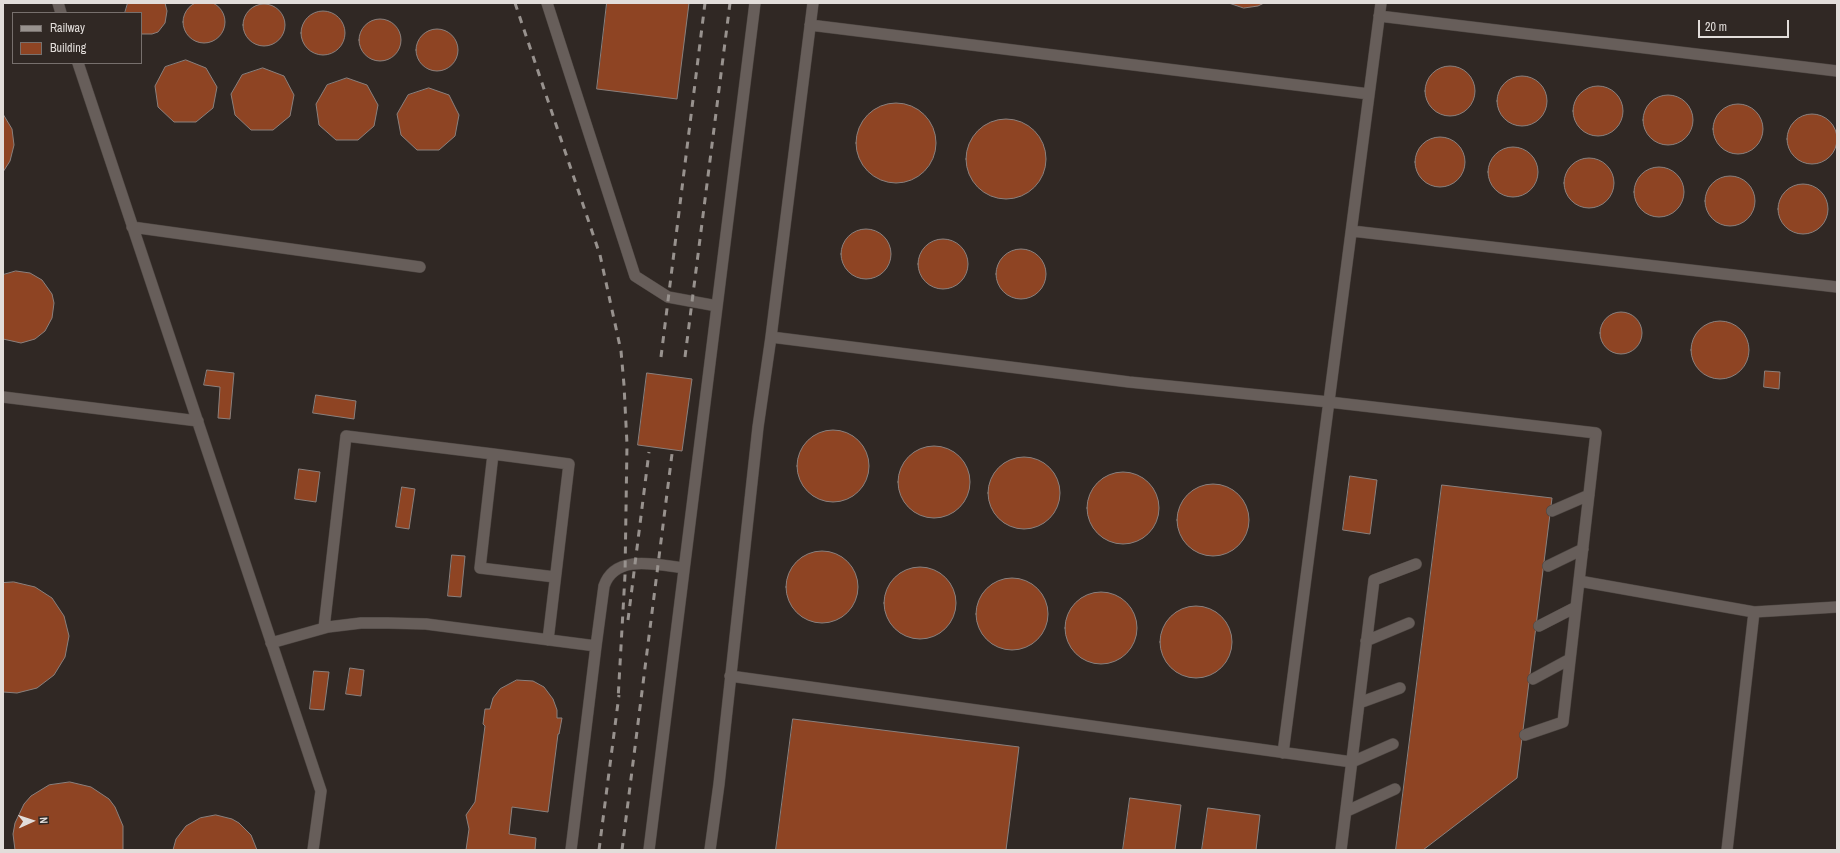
<!DOCTYPE html>
<html>
<head>
<meta charset="utf-8">
<style>
  body { margin:0 }
  #map { position:relative; width:1840px; height:853px; overflow:hidden; background:#302824; font-family:"Archivo Narrow",sans-serif }
  canvas { display:block }
  .frame { position:absolute; inset:0; border:4px solid #e2ddda; pointer-events:none }
  .legend { position:absolute; left:12px; top:12px; width:130px; height:52px; box-sizing:border-box; background:#302824; border:1px solid #77706d; margin:0; padding:5px 7px; list-style:none; font-size:12px; color:#e2ddda }
  .legend li { display:flex; align-items:center; gap:8px; height:20px }
  .legend b { width:20px; border:1px solid #77706d }
  .north { position:absolute; left:12px; top:801px; width:40px; height:40px; -webkit-text-stroke:3px #302824; paint-order:stroke; rotate:87deg; font-size:11px; font-weight:700; line-height:16px; text-align:center; color:#e2ddda }
  .north::after { content:''; display:block; margin:auto; width:14px; height:18px; background:#e2ddda; clip-path:polygon(50% 0,100% 100%,50% 72%,0 100%) }
  .scale { position:absolute; left:1698px; top:20px; width:91px; height:18px; box-sizing:border-box; border:2px solid #e2ddda; border-top:0; padding-left:5px; font-size:12px; line-height:14px; white-space:nowrap; color:#e2ddda; -webkit-text-stroke:3px #302824; paint-order:stroke }
</style>
</head>
<body>
<div id="map">
<canvas width="1840" height="853"></canvas>
<div class="frame"></div>
<ul class="legend">
<li><b style="height:5px;background:#98928e"></b>Railway</li>
<li><b style="height:11px;background:#8e4423"></b>Building</li>
</ul>
<div class="north">N</div>
<div class="scale">20 m</div>
</div>
<script>
const c = document.querySelector('canvas').getContext('2d');
c.lineJoin = 'round';
function fill(path, color) {
  c.fillStyle = color;
  c.fill(path, 'evenodd');
}
function stroke(path, color, width, dash) {
  c.strokeStyle = color;
  c.lineWidth = width;
  c.lineCap = dash ? 'butt' : 'round';
  c.setLineDash(dash || []);
  c.stroke(path);
}
const building = new Path2D(`
  M183 22a21 21 0 1 1 42 0a21 21 0 1 1-42 0Z
  M 128,3 L 165,3 L 167,11 L 165,23 L 158,32 L 152,34 L 141,34 L 141,13 L 125,13 Z
  M 607,3 L 689,3 L 677,99 L 597,89 Z
  M 1229,3 L 1264,3 L 1258,6 L 1244,8 Z
  M243 25a21 21 0 1 1 42 0a21 21 0 1 1-42 0Z
  M301 33a22 22 0 1 1 44 0a22 22 0 1 1-44 0Z
  M359 40a21 21 0 1 1 42 0a21 21 0 1 1-42 0Z
  M416 50a21 21 0 1 1 42 0a21 21 0 1 1-42 0Z
  M 186,60 L 206,68 L 217,87 L 213,108 L 196,122 L 174,122 L 158,107 L 155,86 L 165,67 Z
  M1425 91a25 25 0 1 1 50 0a25 25 0 1 1-50 0Z
  M 263,68 L 284,76 L 294,95 L 290,116 L 273,130 L 251,130 L 235,115 L 231,94 L 242,75 Z
  M1497 101a25 25 0 1 1 50 0a25 25 0 1 1-50 0Z
  M 347,78 L 367,85 L 378,105 L 374,126 L 358,140 L 336,140 L 319,125 L 316,104 L 327,85 Z
  M1573 111a25 25 0 1 1 50 0a25 25 0 1 1-50 0Z
  M 429,88 L 449,95 L 459,115 L 455,136 L 439,150 L 417,150 L 401,135 L 397,114 L 408,95 Z
  M1643 120a25 25 0 1 1 50 0a25 25 0 1 1-50 0Z
  M856 143a40 40 0 1 1 80 0a40 40 0 1 1-80 0Z
  M1713 129a25 25 0 1 1 50 0a25 25 0 1 1-50 0Z
  M 3,114 L 12,129 L 14,145 L 10,161 L 3,172 Z
  M1787 139a25 25 0 1 1 50 0a25 25 0 1 1-50 0Z
  M966 159a40 40 0 1 1 80 0a40 40 0 1 1-80 0Z
  M1415 162a25 25 0 1 1 50 0a25 25 0 1 1-50 0Z
  M1488 172a25 25 0 1 1 50 0a25 25 0 1 1-50 0Z
  M1564 183a25 25 0 1 1 50 0a25 25 0 1 1-50 0Z
  M1634 192a25 25 0 1 1 50 0a25 25 0 1 1-50 0Z
  M1705 201a25 25 0 1 1 50 0a25 25 0 1 1-50 0Z
  M1778 209a25 25 0 1 1 50 0a25 25 0 1 1-50 0Z
  M841 254a25 25 0 1 1 50 0a25 25 0 1 1-50 0Z
  M918 264a25 25 0 1 1 50 0a25 25 0 1 1-50 0Z
  M996 274a25 25 0 1 1 50 0a25 25 0 1 1-50 0Z
  M 16,271 L 30,273 L 42,280 L 52,294 L 54,303 L 52,318 L 45,331 L 35,339 L 21,343 L 3,339 L 3,275 Z
  M1600 333a21 21 0 1 1 42 0a21 21 0 1 1-42 0Z
  M1691 350a29 29 0 1 1 58 0a29 29 0 1 1-58 0Z
  M 207,370 L 234,373 L 230,419 L 218,418 L 220,387 L 204,385 Z
  M 1765,371 L 1780,372 L 1779,389 L 1764,387 Z
  M 647,373 L 692,379 L 682,451 L 638,445 Z
  M 316,395 L 356,401 L 354,419 L 313,413 Z
  M797 466a36 36 0 1 1 72 0a36 36 0 1 1-72 0Z
  M898 482a36 36 0 1 1 72 0a36 36 0 1 1-72 0Z
  M988 493a36 36 0 1 1 72 0a36 36 0 1 1-72 0Z
  M 299,469 L 320,472 L 316,502 L 295,499 Z
  M1087 508a36 36 0 1 1 72 0a36 36 0 1 1-72 0Z
  M 1350,476 L 1377,480 L 1370,534 L 1343,530 Z
  M1177 520a36 36 0 1 1 72 0a36 36 0 1 1-72 0Z
  M 1442,485 L 1552,498 L 1517,778 L 1423,850 L 1396,850 Z
  M 402,487 L 415,489 L 409,529 L 396,527 Z
  M786 587a36 36 0 1 1 72 0a36 36 0 1 1-72 0Z
  M 452,555 L 465,556 L 461,597 L 448,596 Z
  M884 603a36 36 0 1 1 72 0a36 36 0 1 1-72 0Z
  M976 614a36 36 0 1 1 72 0a36 36 0 1 1-72 0Z
  M 14,582 L 35,587 L 52,598 L 64,616 L 69,636 L 65,657 L 54,675 L 37,688 L 17,693 L 3,692 L 3,583 Z
  M1065 628a36 36 0 1 1 72 0a36 36 0 1 1-72 0Z
  M1160 642a36 36 0 1 1 72 0a36 36 0 1 1-72 0Z
  M 350,668 L 364,670 L 361,696 L 346,694 Z
  M 314,671 L 329,672 L 324,710 L 310,709 Z
  M 517,680 L 533,681 L 544,687 L 553,699 L 557,710 L 557,718 L 562,718 L 559,734 L 558,734 L 548,812 L 512,807 L 509,834 L 536,838 L 535,850 L 466,850 L 469,829 L 466,815 L 475,802 L 485,726 L 483,724 L 485,709 L 490,709 L 493,698 L 500,689 Z
  M 793,719 L 1019,747 L 1006,850 L 776,850 Z
  M 70,782 L 91,787 L 109,799 L 115,807 L 123,826 L 123,850 L 15,850 L 13,834 L 15,823 L 24,804 L 31,796 L 49,785 Z
  M 1130,798 L 1181,805 L 1175,850 L 1123,850 Z
  M 1208,808 L 1260,815 L 1256,850 L 1202,850 Z
  M 216,815 L 232,819 L 239,823 L 251,835 L 257,850 L 173,850 L 176,839 L 186,826 L 200,818 Z`);
const service = new Path2D(`
  M 58,3 L 61,13
  M 547,3 L 635,276 L 668,297 L 717,306
  M 1379,16 L 1837,71
  M 810,25 L 1369,94
  M 78,63 L 321,791 L 313,850
  M 132,227 L 420,267
  M 1352,231 L 1837,287
  M 771,337 L 1129,382 L 1329,402 L 1596,433 L 1579,581
  M 3,397 L 198,421
  M 1552,511 L 1589,495
  M 1548,566 L 1583,549
  M 1539,626 L 1576,607
  M 324,628 L 346,436 L 493,454
  M 548,640 L 569,464 L 493,454 L 480,568 L 555,577
  M 1366,641 L 1409,623
  M 271,643 L 328,627 L 361,623 L 388,623 L 426,624 L 596,646 L 571,850
  M 596,646 L 604,586 C 615,553 658,565 684,568
  M 730,676 L 1352,762 L 1393,744
  M 1533,679 L 1570,659
  M 1359,703 L 1400,688
  M 1525,735 L 1563,722 L 1579,581 L 1754,612 L 1837,607
  M 1283,753 L 1381,3
  M 1347,811 L 1395,789
  M 649,850 L 755,3
  M 710,850 L 719,784 L 758,427 L 771,337 L 813,3
  M 1341,850 L 1374,580 L 1416,564
  M 1727,850 L 1754,612`);
const rail = new Path2D(`
  M 515,3 L 600,255 L 621,351 L 624,385 L 627,444 L 625,575 L 618,700
  M 661,357 L 705,3
  M 685,357 L 730,3
  M 628,620 L 649,452
  M 599,850 L 619,695
  M 622,850 L 672,454`);
fill(building, '#8e4423');
stroke(building, '#8a807d', 1);
stroke(service, '#4d4642', 12);
stroke(service, '#675e5a', 11);
stroke(rail, '#98928e', 3, [7, 7]);
</script>
</body>
</html>
